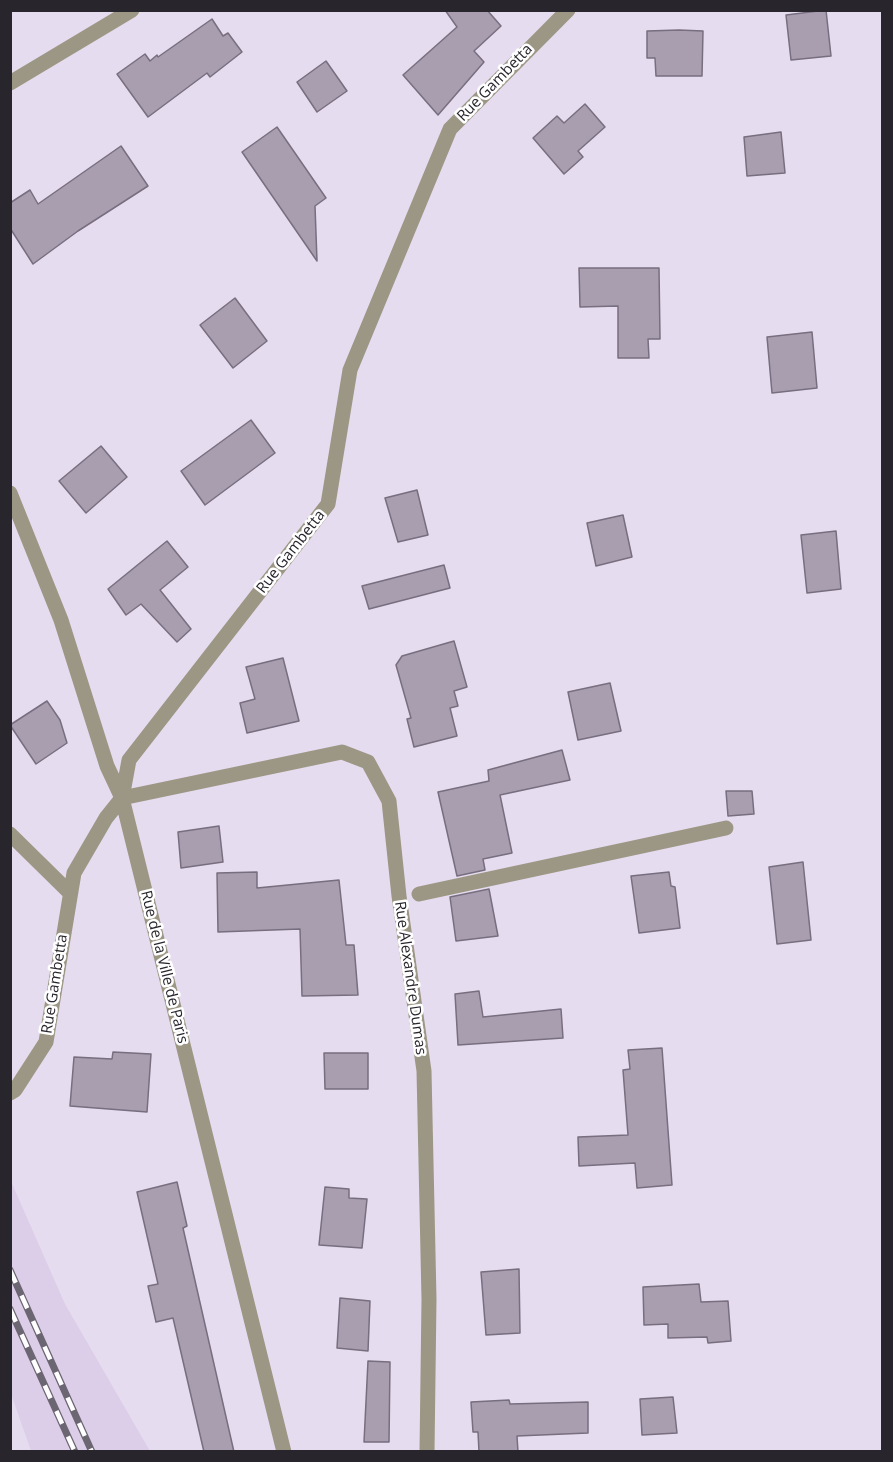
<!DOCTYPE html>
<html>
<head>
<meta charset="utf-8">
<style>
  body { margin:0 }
  #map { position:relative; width:893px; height:1462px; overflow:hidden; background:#e6dcef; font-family:"Open Sans",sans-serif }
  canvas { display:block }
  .frame { position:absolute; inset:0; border:12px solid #29252c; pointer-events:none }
</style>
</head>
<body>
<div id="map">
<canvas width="893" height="1462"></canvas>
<div class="frame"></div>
</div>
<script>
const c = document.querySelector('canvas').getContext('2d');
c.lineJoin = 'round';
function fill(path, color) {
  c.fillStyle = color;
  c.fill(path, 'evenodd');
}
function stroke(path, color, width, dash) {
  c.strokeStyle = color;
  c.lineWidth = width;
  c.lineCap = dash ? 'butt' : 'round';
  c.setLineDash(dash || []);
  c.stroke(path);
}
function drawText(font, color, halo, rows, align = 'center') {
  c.font = font + ' "Open Sans",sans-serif';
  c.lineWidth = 5;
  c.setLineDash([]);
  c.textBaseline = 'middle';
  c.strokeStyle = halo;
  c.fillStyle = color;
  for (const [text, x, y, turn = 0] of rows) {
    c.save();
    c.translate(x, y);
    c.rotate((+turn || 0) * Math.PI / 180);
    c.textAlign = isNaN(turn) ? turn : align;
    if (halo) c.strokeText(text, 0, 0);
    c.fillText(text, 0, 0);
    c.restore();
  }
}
const built = new Path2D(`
  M 10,1179 L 65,1304 L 150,1451 L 31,1451 L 11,1394 Z`);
const building = new Path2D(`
  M 445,10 L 487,10 L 501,26 L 474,51 L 484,62 L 438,115 L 403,75 L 457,27 Z
  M 826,10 L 831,56 L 791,60 L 786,15 Z
  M 212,19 L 223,36 L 228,33 L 242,52 L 210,77 L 207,73 L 148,117 L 117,74 L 145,54 L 150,61 L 157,55 L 158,57 Z
  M 679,30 L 703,31 L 702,76 L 656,76 L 655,58 L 647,58 L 647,31 Z
  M 326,61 L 347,91 L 317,112 L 297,82 Z
  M 585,104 L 605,127 L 578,151 L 583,157 L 564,174 L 533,138 L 557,116 L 564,123 Z
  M 277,127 L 326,198 L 315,206 L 317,261 L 242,152 Z
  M 781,132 L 785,173 L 747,176 L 744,137 Z
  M 121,146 L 148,186 L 78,231 L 33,264 L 10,228 L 10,203 L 30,190 L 38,204 Z
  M 579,268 L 659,268 L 660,339 L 648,339 L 649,358 L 618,358 L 618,306 L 580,307 Z
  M 235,298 L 267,341 L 233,368 L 200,325 Z
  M 812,332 L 817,388 L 772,393 L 767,337 Z
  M 251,420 L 275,453 L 205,505 L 181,471 Z
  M 101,446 L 127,477 L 86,513 L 59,481 Z
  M 417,490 L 428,535 L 398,542 L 385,498 Z
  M 623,515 L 632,557 L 596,566 L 587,523 Z
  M 836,531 L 841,589 L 807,593 L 801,535 Z
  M 167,541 L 188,567 L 160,590 L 191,629 L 177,642 L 141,604 L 126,615 L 108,589 Z
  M 444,565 L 450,588 L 369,609 L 362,586 Z
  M 454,641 L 467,687 L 454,691 L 458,706 L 450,708 L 457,736 L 414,747 L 407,719 L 411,718 L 396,665 L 402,656 Z
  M 283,658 L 299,721 L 247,733 L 240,703 L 255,699 L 246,667 Z
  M 610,683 L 621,731 L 578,740 L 568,692 Z
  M 47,701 L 60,720 L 67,743 L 36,764 L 10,725 Z
  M 562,750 L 570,780 L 500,795 L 512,853 L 483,859 L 485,870 L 457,876 L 438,792 L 489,781 L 488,770 Z
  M 726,791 L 752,791 L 754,814 L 728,816 Z
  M 219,826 L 223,862 L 181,868 L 178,832 Z
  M 803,862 L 811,940 L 777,944 L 769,867 Z
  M 257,872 L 257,888 L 339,880 L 346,945 L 354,945 L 358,995 L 302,996 L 300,929 L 218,932 L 217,873 Z
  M 669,872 L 671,886 L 675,887 L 680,928 L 639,933 L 631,876 Z
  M 489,889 L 498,936 L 456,941 L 450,897 Z
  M 479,991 L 483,1017 L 561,1009 L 563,1038 L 458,1045 L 455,994 Z
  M 662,1048 L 672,1185 L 637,1188 L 635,1163 L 579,1166 L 578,1137 L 628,1135 L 623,1070 L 630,1069 L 628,1050 Z
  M 113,1052 L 151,1054 L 147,1112 L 70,1106 L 74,1057 L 112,1059 Z
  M 324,1053 L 368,1053 L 368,1089 L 325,1089 Z
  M 177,1182 L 187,1226 L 183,1228 L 234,1452 L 204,1452 L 173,1318 L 156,1322 L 148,1286 L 158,1284 L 137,1192 Z
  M 325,1187 L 349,1189 L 349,1198 L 367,1199 L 362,1248 L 319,1245 Z
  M 519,1269 L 520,1333 L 486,1335 L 481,1272 Z
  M 699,1284 L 701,1302 L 728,1301 L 731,1341 L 708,1343 L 707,1337 L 668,1338 L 668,1324 L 644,1325 L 643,1287 Z
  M 340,1298 L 370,1301 L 368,1351 L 337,1348 Z
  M 368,1361 L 390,1362 L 389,1442 L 364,1442 Z
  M 673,1397 L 677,1433 L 642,1435 L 640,1399 Z
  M 509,1400 L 510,1404 L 588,1402 L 588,1433 L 517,1436 L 518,1452 L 479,1452 L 478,1432 L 473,1432 L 471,1402 Z`);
const lane = new Path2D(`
  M 419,894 L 726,828`);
const street = new Path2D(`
  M 10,83 L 132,10
  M 10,493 L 61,620 L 107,766 L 122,798 L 284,1452
  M 122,798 L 342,752 L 368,762 L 389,801 L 399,896 L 424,1071 L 429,1299 L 427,1452
  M 10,834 L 70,893
  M 10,1093 L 15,1090 L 46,1042 L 74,873 L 106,818 L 122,798 L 129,760 L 328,504 L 350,370 L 450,129 L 568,10`);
const rail = new Path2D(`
  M 10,1270 L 92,1452
  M 10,1309 L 75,1452`);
const streetNames = [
  ["Rue Gambetta",495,83,-46],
  ["Rue Gambetta",291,552,-52],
  ["Rue de la Ville de Paris",164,967,76],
  ["Rue Alexandre Dumas",410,978,82],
  ["Rue Gambetta",55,984,-81]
];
fill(built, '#dccee8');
fill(building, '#a89eb0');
stroke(building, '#776e7f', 1.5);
stroke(lane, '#9c9785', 15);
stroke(street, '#9c9785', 15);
stroke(rail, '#6c6672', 7);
stroke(rail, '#fff', 4.5, [14]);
drawText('15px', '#29252c', '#fff', streetNames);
</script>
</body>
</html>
